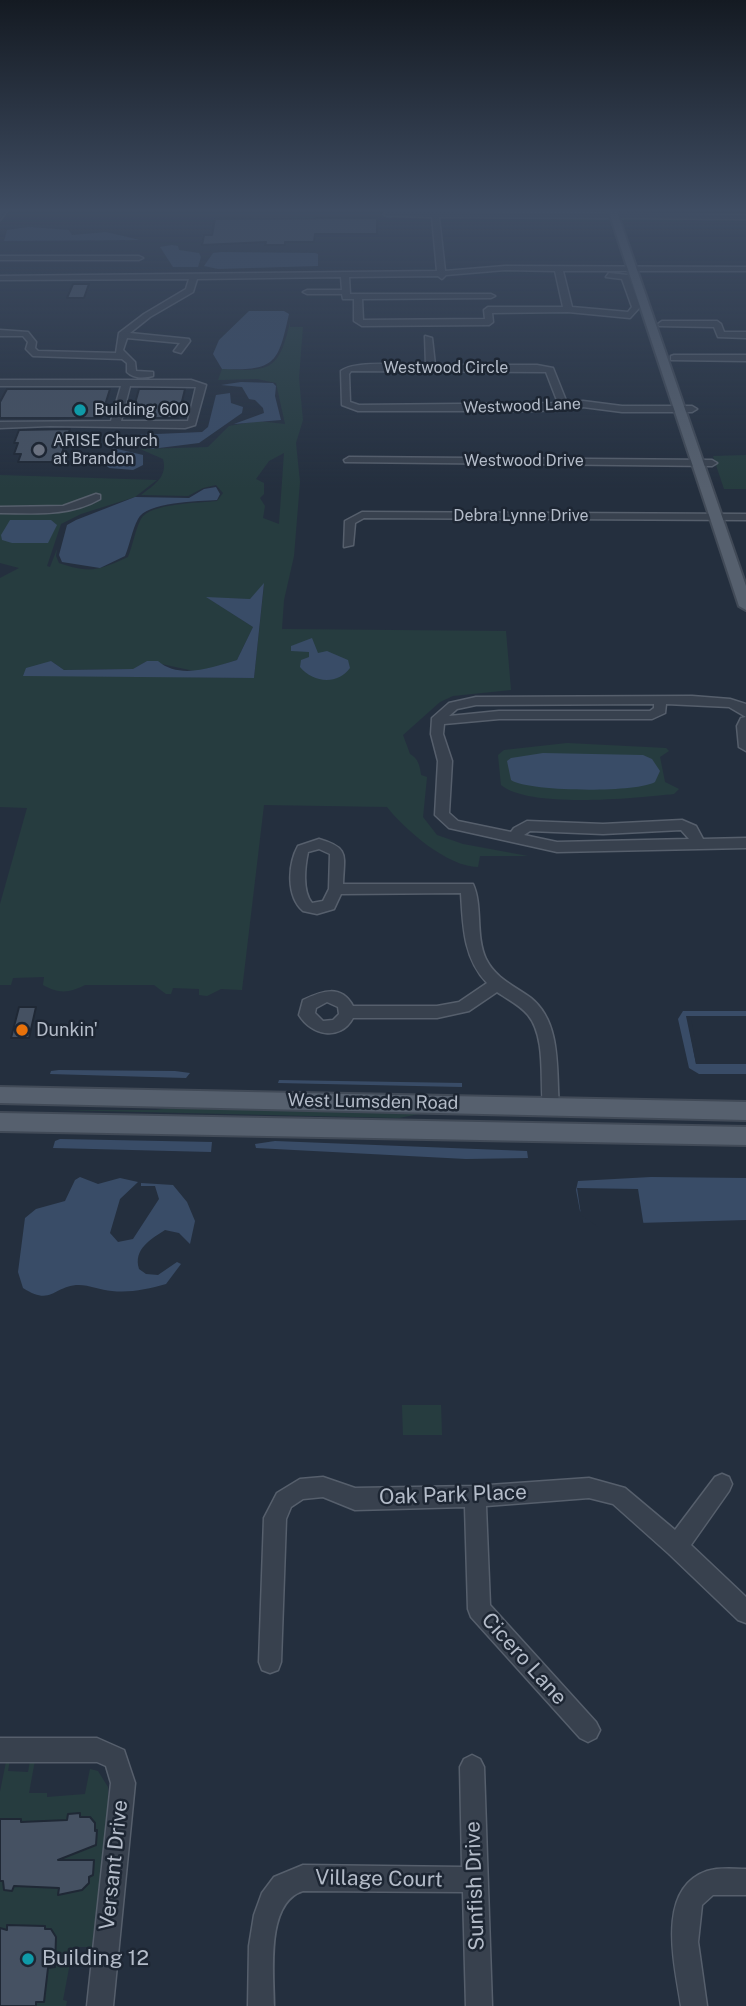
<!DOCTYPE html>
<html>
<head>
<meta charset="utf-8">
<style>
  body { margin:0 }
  canvas { display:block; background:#242f3e }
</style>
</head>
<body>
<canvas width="746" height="2006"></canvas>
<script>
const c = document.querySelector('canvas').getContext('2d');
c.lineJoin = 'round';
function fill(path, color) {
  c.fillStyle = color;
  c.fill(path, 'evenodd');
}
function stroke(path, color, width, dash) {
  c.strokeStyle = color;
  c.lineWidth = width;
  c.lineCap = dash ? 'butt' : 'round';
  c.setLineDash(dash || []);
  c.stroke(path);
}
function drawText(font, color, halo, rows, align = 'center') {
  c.font = font + ' "Public Sans",sans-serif';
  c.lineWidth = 5;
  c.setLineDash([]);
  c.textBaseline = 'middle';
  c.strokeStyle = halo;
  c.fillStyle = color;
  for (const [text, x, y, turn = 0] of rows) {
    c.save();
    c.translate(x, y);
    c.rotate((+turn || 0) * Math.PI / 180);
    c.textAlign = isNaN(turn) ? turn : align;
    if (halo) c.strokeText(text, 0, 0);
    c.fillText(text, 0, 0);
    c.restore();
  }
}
const green = new Path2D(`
  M 290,322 L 290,327 L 303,327 L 299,378 L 303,420 L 296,443 L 300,482 L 294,556 L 284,600 L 282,629 L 506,631 L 511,690 L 453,696 L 440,702 L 403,735 L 410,754 C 418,758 420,766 421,775 L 427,777 L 423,817 L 437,835 L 463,844 L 528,856 L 480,856 L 478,867 C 448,867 405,830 387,807 L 264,805 L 242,990 L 221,989 L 207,996 L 199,995 L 199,989 L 173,988 L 171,994 L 166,994 L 154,985 L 85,985 C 69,993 59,994 43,985 L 44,977 L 13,978 L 11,985 L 0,985 L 0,904 L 27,808 L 0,807 L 0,578 L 19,568 L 0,563 L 0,475 L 157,480 L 135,497 L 81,514 L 61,524 L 47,566 L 50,567 L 57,549 L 56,556 L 59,563 C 90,574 100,570 128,557 C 133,545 135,530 141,519 C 149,503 201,503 217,501 L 223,493 L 216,485 L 203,488 L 188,496 L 141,495 C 154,485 168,477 163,459 L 140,449 L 208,447 L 229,426 L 258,421 L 285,424 L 276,383 L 257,379 L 218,380 L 222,369 C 271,372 279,370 290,322 ZM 284,453 L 279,524 L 263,518 L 265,506 L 260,498 L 264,494 L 264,483 L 256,479 L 269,461 ZM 264,585 L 254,678 L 23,675 L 51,661 L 64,670 L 134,669 L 147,661 L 199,672 L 237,660 L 253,627 L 208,598 L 250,599 Z
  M 746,455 L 746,489 L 724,489 L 713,456 Z
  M 567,743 L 666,748 L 669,751 L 660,757 L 665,782 L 679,789 L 674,794 C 636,798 530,809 501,785 L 498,755 L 504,750 Z
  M 183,1106 L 526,1114 L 424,1113 L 399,1118 L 55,1110 L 156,1110 Z
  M 402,1405 L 441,1405 L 442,1435 L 403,1435 Z
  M 7,1757 L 10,1759 L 8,1771 L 28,1772 L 30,1761 L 35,1760 L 29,1793 L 47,1793 L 47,1797 L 85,1794 L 90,1769 L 98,1771 L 108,1787 L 108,1805 L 92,1947 L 73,1947 L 63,2000 L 67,2001 L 66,2006 L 0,2006 L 0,1792 Z`);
const water = new Path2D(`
  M 29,227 L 69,230 L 72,235 L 106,232 L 140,240 L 4,241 L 7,230 Z
  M 172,245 L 178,246 L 179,250 L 199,253 L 201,257 L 198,267 L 173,267 L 160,247 Z
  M 221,252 L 315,253 L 318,254 L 318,266 L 218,269 L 204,266 L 213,253 Z
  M 249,311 L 284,311 L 289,314 C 278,363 276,371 222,369 L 213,354 L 219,340 Z
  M 241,382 L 273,383 L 276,386 L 275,396 L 281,420 L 234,424 L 264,413 L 263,408 L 255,400 L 249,399 L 242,387 L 221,385 Z
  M 230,393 L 231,403 L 243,407 L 242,413 L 199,443 L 151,449 L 112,436 L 202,432 L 208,427 L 216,395 Z
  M 113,448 L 143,455 L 143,465 L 133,470 L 109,468 L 107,466 Z
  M 216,487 L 220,494 L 217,500 C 199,501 146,502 138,519 C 132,530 130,544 125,556 L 100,568 L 62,562 L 59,555 L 67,525 L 76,520 L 135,497 L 189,498 L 204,489 Z
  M 10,520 L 51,520 L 57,525 L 48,543 L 12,543 L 2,540 L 1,535 Z
  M 264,583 L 254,678 L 23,676 L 26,668 L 51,661 L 64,670 L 133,669 L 147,661 L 158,661 C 180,680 213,667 237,660 L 253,627 L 206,597 L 250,599 Z
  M 312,638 L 318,653 L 327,651 L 348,660 L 350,668 C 338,685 313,683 300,667 L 301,660 L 309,657 L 309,652 L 291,651 L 291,646 Z
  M 543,753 L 643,755 L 652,759 L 660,771 L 655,782 C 637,793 528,792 511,780 L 507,761 L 511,758 Z
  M 683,1011 L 746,1011 L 746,1016 L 687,1016 L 696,1064 L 746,1064 L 746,1074 L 699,1074 L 689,1068 L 678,1019 Z
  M 59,1070 L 175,1071 L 190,1073 L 186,1078 L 50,1074 L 51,1071 Z
  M 279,1080 L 462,1083 L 462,1087 L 278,1083 Z
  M 60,1139 L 212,1142 L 211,1152 L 53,1148 L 55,1141 Z
  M 275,1141 L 527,1151 L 528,1158 L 466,1159 L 256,1148 L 255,1144 Z
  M 80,1177 L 98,1184 L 120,1178 L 138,1182 L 120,1199 L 110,1233 L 118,1242 L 133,1239 L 159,1199 L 155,1186 L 141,1186 L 141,1183 L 173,1185 L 187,1202 L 195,1221 L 190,1244 L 179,1233 L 165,1230 C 151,1239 133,1249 139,1269 L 146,1274 L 158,1275 L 177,1262 L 181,1264 L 166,1284 C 148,1289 130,1293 112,1291 C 101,1290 89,1285 79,1285 C 54,1285 52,1307 23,1288 L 18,1272 L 25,1218 L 36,1209 L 65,1201 L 75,1180 Z
  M 651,1177 L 746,1178 L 746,1220 L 600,1224 L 580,1211 L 576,1190 L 578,1181 Z`);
const pier = new Path2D(`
  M 686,1016 L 746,1016 L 746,1019 L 691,1019 L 699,1060 L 746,1060 L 746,1064 L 696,1064 Z
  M 577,1188 L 638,1189 L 644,1227 L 598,1227 L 581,1215 Z`);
const building = new Path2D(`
  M 377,218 L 377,234 L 315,234 L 314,242 L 285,242 L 285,245 L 265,245 L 266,242 L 202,245 L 204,235 L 212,235 L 215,219 Z
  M 73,284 L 89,284 L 84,298 L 67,298 Z
  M 7,389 L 110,389 L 101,418 L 0,418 L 0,402 Z
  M 139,389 L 185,389 L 178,418 L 131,418 Z
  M 70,429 L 59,462 L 18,462 L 21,454 L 14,454 L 18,443 L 14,443 L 19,430 Z
  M 19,1007 L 36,1007 L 29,1038 L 11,1038 Z
  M 80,1813 L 80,1817 L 90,1817 L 95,1823 L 95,1831 L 97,1830 L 96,1845 L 58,1860 L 94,1860 L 93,1875 L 89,1877 L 89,1883 L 82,1890 L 58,1895 L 59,1888 L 14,1886 L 12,1891 L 4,1890 L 3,1881 L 0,1881 L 0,1819 L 21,1819 L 21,1822 L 67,1820 L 68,1814 Z
  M 7,1925 L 45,1926 L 45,1929 L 51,1929 L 56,1937 L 55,1967 L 48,1968 L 44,2002 L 36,2002 L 36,2006 L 0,2006 L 0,1928 L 7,1930 Z`);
const minor = new Path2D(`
  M 2,209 L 9,209 L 0,220 Z
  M 432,209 L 438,209 L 439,212 L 746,215 L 746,219 L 439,217 L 445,271 L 505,266 L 746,267 L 746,271 L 563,271 L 572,307 L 628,312 L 632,307 L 622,279 L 606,277 L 609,273 L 628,275 L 640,307 L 630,318 L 568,312 L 492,313 L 493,322 L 489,325 L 362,326 L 354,321 L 354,299 L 343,299 L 342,294 L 307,294 L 303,292 L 307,290 L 342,290 L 341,277 L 197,279 L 193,292 L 150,317 L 130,333 L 189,339 L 190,341 L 181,353 L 174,351 L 180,343 L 127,338 L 123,350 L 135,362 L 136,371 L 153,372 L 153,376 C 145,378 134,379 127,372 L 127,363 L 122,359 L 33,356 L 26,349 L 28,342 L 23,336 L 0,336 L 0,330 L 28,332 L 36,342 L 35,348 L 38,351 L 116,353 L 119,333 L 144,314 L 186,289 L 189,279 L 0,280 L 0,276 L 437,271 L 432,217 L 387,216 L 383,214 L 387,212 L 432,212 ZM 505,270 L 555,271 L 563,307 L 488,307 L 484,310 L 485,319 L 363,320 L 362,299 L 491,298 L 495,296 L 491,294 L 350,294 L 349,277 L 438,276 L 442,279 L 446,275 Z
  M 0,256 L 139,256 L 143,258 L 139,260 L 0,260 Z
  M 662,321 L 717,321 L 721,324 L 724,332 L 746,332 L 746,338 L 718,337 L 714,327 L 659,326 L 658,324 Z
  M 425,336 L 432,338 L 435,365 L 537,365 L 553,368 L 567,403 L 583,401 L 622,406 L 692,406 L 697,409 L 692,412 L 622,412 L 583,407 L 540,411 L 358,411 L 342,405 L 341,371 C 355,360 406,365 426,365 ZM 351,371 L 546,372 L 558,403 L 359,405 L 350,402 L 349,374 Z
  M 674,355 L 746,355 L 746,361 L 671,360 L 671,356 Z
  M 0,380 L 191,380 L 206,385 L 195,425 L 185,428 L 50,426 L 0,428 L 0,422 L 111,421 L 121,386 L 0,386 ZM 130,386 L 196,387 L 188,421 L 121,421 Z
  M 349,457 L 712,460 L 717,463 L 712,466 L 345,462 L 344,460 Z
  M 96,494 L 100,495 L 100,499 C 69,517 34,513 0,513 L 0,507 L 63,506 Z
  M 362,512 L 746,514 L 746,520 L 364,518 L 355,523 L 353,545 L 344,547 L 345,521 Z
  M 692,696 L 730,699 L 746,704 L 746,717 L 729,707 L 666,704 L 665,713 L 652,719 L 499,719 L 444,724 L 443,734 L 452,761 L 449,813 L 458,821 L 511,832 L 514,828 L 527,821 L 603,824 L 682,820 L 696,826 L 703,839 L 746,838 L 746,848 L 557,852 L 449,828 L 435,815 L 438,761 L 431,734 L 432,718 L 449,703 L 476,697 ZM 654,704 L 654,708 L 650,711 L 499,711 L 449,716 L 457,709 L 476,705 ZM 681,830 L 689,839 L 557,842 L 524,835 L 530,831 L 603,834 Z
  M 746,717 L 746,751 L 739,747 L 737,726 L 741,718 Z
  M 319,839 C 350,848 344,855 343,884 L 473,884 C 483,906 475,935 486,959 C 496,979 515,986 531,998 C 562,1023 556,1071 559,1106 L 557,1111 L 551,1113 L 545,1111 L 543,1106 C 540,1079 546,1037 528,1015 C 520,1005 507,999 497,992 L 469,1011 L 437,1018 L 353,1018 C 340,1042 311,1035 299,1015 L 303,1000 C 322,991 341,984 353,1006 L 437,1006 L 459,1002 L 487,983 C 463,958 463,925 461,893 L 341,894 L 334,909 L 317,914 L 303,911 C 286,896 288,864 298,846 ZM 319,849 L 330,854 L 329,889 L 323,901 L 312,903 C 302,891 305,866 308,852 ZM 327,1002 L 338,1007 L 339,1014 L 333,1020 L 323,1021 L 315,1013 L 316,1008 Z
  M 722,1474 L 729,1477 L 732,1484 L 729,1491 L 691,1545 L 746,1597 L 746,1623 L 738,1620 L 669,1554 L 613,1504 L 589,1498 L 486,1506 L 490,1605 L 596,1722 L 600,1730 L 596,1738 L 588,1742 L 580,1738 L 471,1617 L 468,1609 L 465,1507 L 355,1510 L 323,1497 L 303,1499 L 291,1507 L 286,1519 L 281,1662 L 278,1670 L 270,1673 L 262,1670 L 259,1662 L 264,1518 L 277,1493 L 300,1479 L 323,1477 L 355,1488 L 475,1486 L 589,1478 L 625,1488 L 675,1530 L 715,1477 Z
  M 0,1738 L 97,1738 L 124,1750 L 135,1783 L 113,2006 L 87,2006 L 111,1783 L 106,1766 L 97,1762 L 0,1762 Z
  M 472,1755 L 480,1759 L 484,1767 L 492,2006 L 466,2006 L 463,1892 L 303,1891 C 265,1903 274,1974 274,2006 L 248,2006 L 249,1946 L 254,1915 L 262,1893 L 274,1877 L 303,1865 L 462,1867 L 460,1767 L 464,1759 Z
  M 746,1869 L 746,1895 L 713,1895 L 702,1905 L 698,1942 L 707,2006 L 681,2006 C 675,1965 655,1889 707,1871 C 720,1867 733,1869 746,1869 Z`);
const major = new Path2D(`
  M 608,209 L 616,209 L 746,586 L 746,610 L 739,606 Z
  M 0,1087 L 746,1102 L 746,1120 L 0,1103 Z
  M 0,1113 L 746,1127 L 746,1145 L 0,1131 Z`);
const markers = [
  [80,410,7,"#0f9aa8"],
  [39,450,7,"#6b7280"],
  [22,1030,7,"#e8710a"],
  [28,1959,7,"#0f9aa8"]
];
const farStreetnames = [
  ["Westwood Circle",446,368],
  ["Westwood Lane",522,406,-2],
  ["Westwood Drive",524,461],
  ["Debra Lynne Drive",521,516]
];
const farPoinames = [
  ["Building 600",94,410],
  ["ARISE Church",53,441],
  ["at Brandon",53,459]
];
const poiNames = [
  ["Dunkin'",36,1030]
];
const streetNames = [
  ["West Lumsden Road",373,1102,1]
];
const nearStreetnames = [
  ["Oak Park Place",453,1495,-2],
  ["Cicero Lane",524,1659,48],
  ["Versant Drive",114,1865,-84],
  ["Village Court",379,1879,1],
  ["Sunfish Drive",475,1886,-92]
];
const nearPoinames = [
  ["Building 12",42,1959]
];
fill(green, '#263c3f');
fill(water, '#394c67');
fill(pier, '#242f3e');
fill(building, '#455162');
stroke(building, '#1f2835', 2);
stroke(minor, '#565f6c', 3);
stroke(major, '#414a57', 4);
fill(minor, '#38414e');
fill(major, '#56606e');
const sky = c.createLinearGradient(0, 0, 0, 489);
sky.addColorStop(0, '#141a22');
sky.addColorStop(0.43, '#3f4d63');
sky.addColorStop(1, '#3f4d6300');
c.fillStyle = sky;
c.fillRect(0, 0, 746, 489);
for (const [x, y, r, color] of markers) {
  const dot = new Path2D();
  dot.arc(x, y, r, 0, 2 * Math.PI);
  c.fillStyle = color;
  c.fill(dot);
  stroke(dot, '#1d2633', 2.5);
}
drawText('16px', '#b4bcc9', '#1d2633', farStreetnames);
drawText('16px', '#b4bcc9', '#1d2633', farPoinames, 'left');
drawText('18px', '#b4bcc9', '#1d2633', poiNames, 'left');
drawText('18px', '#b4bcc9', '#1d2633', streetNames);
drawText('21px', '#b4bcc9', '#1d2633', nearStreetnames);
drawText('21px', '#b4bcc9', '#1d2633', nearPoinames, 'left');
</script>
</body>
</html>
